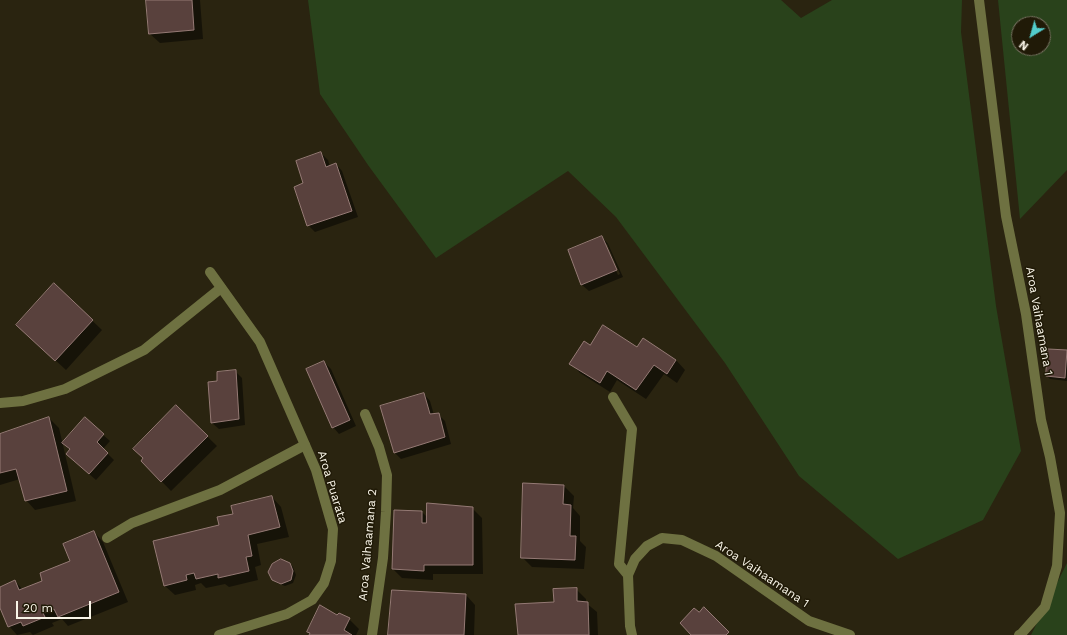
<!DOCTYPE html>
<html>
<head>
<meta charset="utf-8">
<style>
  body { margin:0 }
  #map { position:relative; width:1067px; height:635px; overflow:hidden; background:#2a2410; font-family:"Work Sans",sans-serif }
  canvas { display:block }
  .north { position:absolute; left:1011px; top:16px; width:40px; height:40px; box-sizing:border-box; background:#201a07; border:1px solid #777261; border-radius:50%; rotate:217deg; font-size:11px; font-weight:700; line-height:16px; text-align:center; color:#f9f5e8 }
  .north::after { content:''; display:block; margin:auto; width:14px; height:18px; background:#52cdcc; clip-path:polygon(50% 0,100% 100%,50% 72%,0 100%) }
  .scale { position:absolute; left:16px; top:601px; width:75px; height:18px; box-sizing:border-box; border:2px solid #f9f5e8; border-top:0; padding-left:5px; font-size:12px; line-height:14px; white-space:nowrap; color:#f9f5e8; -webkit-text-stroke:3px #201a07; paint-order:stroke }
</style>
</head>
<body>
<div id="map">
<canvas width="1067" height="635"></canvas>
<div class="north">N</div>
<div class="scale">20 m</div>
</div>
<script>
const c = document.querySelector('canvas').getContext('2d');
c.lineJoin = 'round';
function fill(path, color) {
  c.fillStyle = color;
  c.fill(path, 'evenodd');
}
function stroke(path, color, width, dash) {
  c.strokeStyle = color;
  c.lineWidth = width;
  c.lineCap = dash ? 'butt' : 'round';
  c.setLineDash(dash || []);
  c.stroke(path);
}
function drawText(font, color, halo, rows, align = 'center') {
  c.font = font + ' "Work Sans",sans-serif';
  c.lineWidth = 3;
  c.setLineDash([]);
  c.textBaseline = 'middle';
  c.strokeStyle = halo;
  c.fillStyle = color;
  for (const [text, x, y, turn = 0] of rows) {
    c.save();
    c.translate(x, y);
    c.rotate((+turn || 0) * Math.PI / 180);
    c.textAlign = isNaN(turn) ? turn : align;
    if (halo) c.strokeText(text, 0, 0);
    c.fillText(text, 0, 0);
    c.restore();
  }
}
const green = new Path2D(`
  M 308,0 L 781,0 L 801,18 L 832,0 L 962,0 L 961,32 L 996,306 L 1021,451 L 983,520 L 898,559 L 799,476 L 725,363 L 616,217 L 568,171 L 436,258 L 368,165 L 320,94 Z
  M 998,0 L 1067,0 L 1067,170 L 1020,219 ZM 1019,24 L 1043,24 L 1043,48 L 1019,48 Z
  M 1067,563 L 1067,635 L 1031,635 Z`);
const shadow = new Path2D(`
  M 147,0 L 200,0 L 203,39 L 160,43 L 150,34 Z
  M 321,153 L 328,160 L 330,167 L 336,164 L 342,171 L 358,217 L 315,232 L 308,225 L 305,184 Z
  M 602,237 L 608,244 L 623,277 L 589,291 L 582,285 L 569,250 ZM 604,244 L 607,244 L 620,274 L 618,275 Z
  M 54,284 L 102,330 L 66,370 L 27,334 Z
  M 643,339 L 676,360 L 685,370 L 677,383 L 664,374 L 646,399 L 617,380 L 610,392 L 580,373 L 571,363 L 637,348 Z
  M 1067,351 L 1067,381 L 1050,379 L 1047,376 Z
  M 324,362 L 331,369 L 356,426 L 339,434 L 333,427 Z
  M 235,371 L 242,378 L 245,425 L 219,429 L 212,423 L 218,382 Z
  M 424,394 L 430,401 L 434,415 L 438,414 L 445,421 L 451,444 L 401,459 L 394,452 Z
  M 176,406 L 217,446 L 171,491 L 142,461 Z
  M 49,418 L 59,428 L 76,501 L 35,510 L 26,500 L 20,479 L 0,485 L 0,435 Z
  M 85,419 L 110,441 L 103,449 L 114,460 L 96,480 L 73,460 L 70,450 L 63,443 Z
  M 524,484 L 564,486 L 574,496 L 573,508 L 580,516 L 580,541 L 586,547 L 584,569 L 532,567 L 522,557 Z
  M 272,497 L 281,507 L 289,537 L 257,544 L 261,565 L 255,567 L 258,580 L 229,587 L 225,584 L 206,588 L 201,583 L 195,585 L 196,590 L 175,595 L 165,586 L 220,526 L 234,515 Z
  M 472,508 L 482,518 L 483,574 L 433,574 L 433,580 L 402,578 L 393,569 L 422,512 L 427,517 Z
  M 94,532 L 103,542 L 128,602 L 68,626 L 62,619 L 52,623 L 54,626 L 33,635 L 30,632 L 17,635 L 9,626 L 0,605 L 0,588 L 15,581 L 23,590 L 43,581 L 71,562 Z
  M 290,563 L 293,567 L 296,575 L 293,583 L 285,586 L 277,583 L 273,579 Z
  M 576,589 L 586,599 L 586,603 L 597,612 L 598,635 L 519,635 L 555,603 Z
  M 466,595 L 475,605 L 474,635 L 389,635 Z
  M 337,616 L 349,619 L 359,629 L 356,635 L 310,635 L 308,632 Z`);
const building = new Path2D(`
  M 146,0 L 192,0 L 194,30 L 149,34 Z
  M 321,152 L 326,167 L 336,163 L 352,211 L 307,226 L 294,187 L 303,183 L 296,161 Z
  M 602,236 L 617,270 L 581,285 L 568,250 Z
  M 54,283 L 93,320 L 55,361 L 16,325 Z
  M 603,325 L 637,347 L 643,338 L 676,360 L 667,374 L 654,365 L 636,390 L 607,371 L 600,383 L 569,364 L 584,341 L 590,345 Z
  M 1048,349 L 1067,350 L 1065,378 L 1046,376 Z
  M 324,361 L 350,420 L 332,428 L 306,369 Z
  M 236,370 L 239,419 L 211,423 L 208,382 L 217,381 L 217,372 Z
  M 424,393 L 430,414 L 439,413 L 445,437 L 394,453 L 380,406 Z
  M 176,405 L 208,436 L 161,482 L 141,461 L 143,458 L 133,449 Z
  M 49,417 L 67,491 L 25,501 L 16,469 L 0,473 L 0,434 Z
  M 85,417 L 104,434 L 97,442 L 108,453 L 89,474 L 66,454 L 70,449 L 62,443 Z
  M 523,483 L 564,485 L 563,504 L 571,505 L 570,536 L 576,536 L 575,560 L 521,558 Z
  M 272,496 L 280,527 L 248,535 L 252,556 L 246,557 L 249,571 L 218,578 L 218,574 L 196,579 L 194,573 L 186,575 L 187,580 L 164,586 L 153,541 L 219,525 L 217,517 L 233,514 L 231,506 Z
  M 427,503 L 473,507 L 473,565 L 424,565 L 424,571 L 392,569 L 394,510 L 422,511 L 422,523 L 426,523 Z
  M 94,531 L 119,592 L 58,617 L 54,609 L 43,613 L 45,617 L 23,626 L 21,622 L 8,627 L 0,608 L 0,587 L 15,580 L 19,590 L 42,581 L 40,573 L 70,561 L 63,544 Z
  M 281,559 L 290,563 L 293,571 L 291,580 L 281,584 L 272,580 L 268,572 L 272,564 Z
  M 577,588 L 577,601 L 588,602 L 589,635 L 518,635 L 515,604 L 554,602 L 553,589 Z
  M 392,590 L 466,594 L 464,635 L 388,635 Z
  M 320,605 L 337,615 L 339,613 L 350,618 L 344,630 L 352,635 L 309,635 L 310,633 L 307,632 Z
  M 704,607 L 729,632 L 726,635 L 691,635 L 680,623 L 694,608 L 699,612 Z`);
const lane = new Path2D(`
  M 613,397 L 632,429 L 619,564 L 628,575
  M 0,403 L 23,401 L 65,389 L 144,350 L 221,288
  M 107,538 L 132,523 L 220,490 L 305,445`);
const street = new Path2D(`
  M 979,0 L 1006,216 L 1026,314 L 1041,420 L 1050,457 L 1060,513 L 1057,566 L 1045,607 L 1021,634 L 1019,635
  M 210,272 L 260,342 L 316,470 L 333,529 L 331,561 L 324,583 L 312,600 L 287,614 L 219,635
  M 365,414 L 379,447 L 387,475 L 386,512 L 383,558 L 372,635
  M 632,635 L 630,626 L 628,575 L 635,559 L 647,546 L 662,538 L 682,540 L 716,556 L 809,621 L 850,635`);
const streetNames = [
  ["Aroa Vaihaamana 1",1039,321,80],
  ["Aroa Puarata",332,487,73],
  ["Aroa Vaihaamana 2",368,545,-85],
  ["Aroa Vaihaamana 1",762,574,34]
];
fill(green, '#29421b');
fill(shadow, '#0007');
fill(building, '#59413d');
stroke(building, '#957a75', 1);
stroke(lane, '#6e7141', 10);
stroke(street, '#6e7141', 10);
drawText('12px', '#f9f5e8', '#201a07', streetNames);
</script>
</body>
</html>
